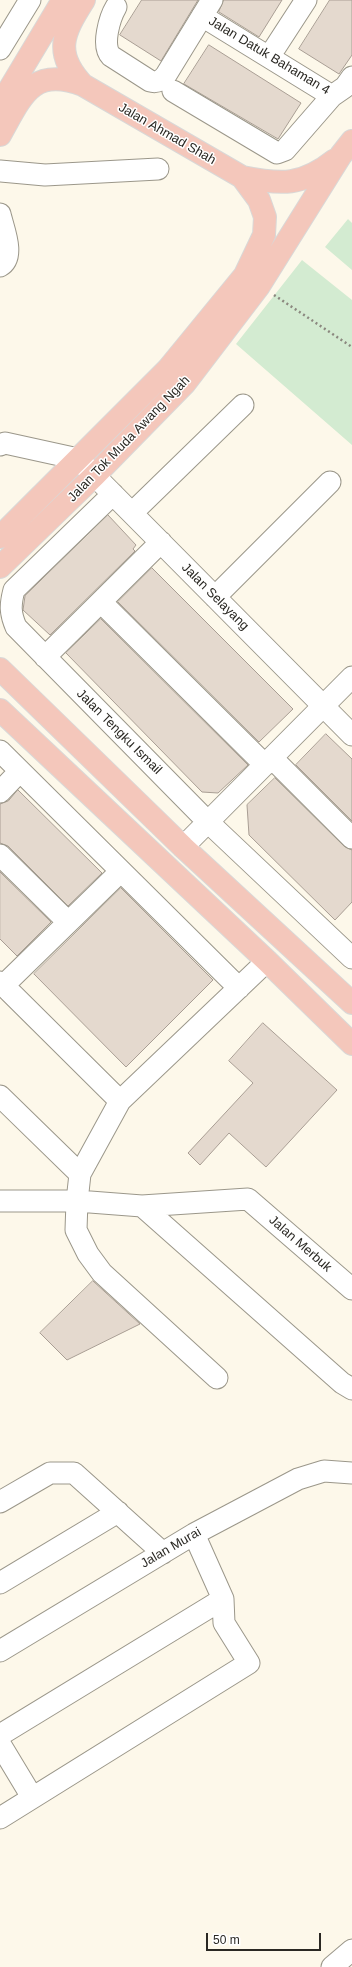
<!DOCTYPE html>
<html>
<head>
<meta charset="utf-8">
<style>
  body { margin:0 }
  #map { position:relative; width:352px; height:1967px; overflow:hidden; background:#fdf8ea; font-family:Arial,sans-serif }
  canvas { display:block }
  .scale { position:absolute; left:206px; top:1933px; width:115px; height:18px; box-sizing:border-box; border:2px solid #2a2823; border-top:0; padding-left:5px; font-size:12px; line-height:14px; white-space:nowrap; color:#2a2823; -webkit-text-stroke:3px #fff; paint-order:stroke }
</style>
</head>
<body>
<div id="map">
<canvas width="352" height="1967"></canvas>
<div class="scale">50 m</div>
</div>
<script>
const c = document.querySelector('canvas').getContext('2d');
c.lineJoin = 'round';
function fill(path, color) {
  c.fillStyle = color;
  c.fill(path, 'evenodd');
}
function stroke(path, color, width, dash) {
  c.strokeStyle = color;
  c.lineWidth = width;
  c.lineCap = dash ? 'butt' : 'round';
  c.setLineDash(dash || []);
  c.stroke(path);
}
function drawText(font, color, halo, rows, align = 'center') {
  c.font = font + ' Arial,sans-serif';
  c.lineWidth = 3;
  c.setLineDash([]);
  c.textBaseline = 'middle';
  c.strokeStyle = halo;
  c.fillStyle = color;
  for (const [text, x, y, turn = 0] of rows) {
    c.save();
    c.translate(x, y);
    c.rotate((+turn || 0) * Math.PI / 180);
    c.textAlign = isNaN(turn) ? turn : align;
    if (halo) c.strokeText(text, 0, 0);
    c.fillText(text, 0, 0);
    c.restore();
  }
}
const green = new Path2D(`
  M 348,219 L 352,223 L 352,270 L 325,247 Z
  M 302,260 L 352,300 L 352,445 L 236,344 Z`);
const building = new Path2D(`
  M 142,0 L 198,0 L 161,61 L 120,35 Z
  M 224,0 L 282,0 L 259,37 L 219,12 Z
  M 330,0 L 352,0 L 352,55 L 339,74 L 299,49 Z
  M 209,45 L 301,103 L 278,139 L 184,84 Z
  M 108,515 L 136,545 L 133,549 L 135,551 L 50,635 L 23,610 L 25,596 Z
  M 152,568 L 293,709 L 259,742 L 118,602 Z
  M 101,619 L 248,765 L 218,793 L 202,792 L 66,653 Z
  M 326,734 L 352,759 L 352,821 L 296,765 Z
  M 275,778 L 344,846 L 352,850 L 352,902 L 335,920 L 249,835 L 247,805 Z
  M 18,790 L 102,873 L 68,906 L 8,846 L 0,843 L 0,804 L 8,801 Z
  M 0,872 L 51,922 L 17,956 L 0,939 Z
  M 121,888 L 213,980 L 126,1067 L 34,974 Z
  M 263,1023 L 337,1090 L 266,1167 L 229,1133 L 200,1165 L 188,1153 L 253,1083 L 229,1061 Z
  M 93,1281 L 140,1324 L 67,1360 L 40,1333 Z`);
const path = new Path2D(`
  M 274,295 L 352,347`);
const minor = new Path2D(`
  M 116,7 C 110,17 101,46 111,56 L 150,81 C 157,83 161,81 166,75 L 212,0
  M 202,16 L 332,96
  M 0,49 L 30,0
  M 269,57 L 306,0
  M 173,91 L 277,153 L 285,150 L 332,96 L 345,87 L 352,77
  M 0,171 L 45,175 L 158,169
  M 0,214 C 3,228 16,257 0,266
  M 0,445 L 5,443 L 78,459 L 352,735
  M 113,494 L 14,590 C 10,605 10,613 16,627 L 208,822 L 352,958
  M 132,513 L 243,405
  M 215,597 L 330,482
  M 101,602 L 265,765
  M 45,657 L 161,542
  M 0,751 L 239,988
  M 272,758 L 352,838
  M 0,792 L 20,771
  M 183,847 L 352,677
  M 0,855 L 68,922
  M 0,982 L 120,1101
  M 4,985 L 121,871
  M 0,1096 L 80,1174
  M 0,1201 L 77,1201 L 142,1206 L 248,1199 L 352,1289
  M 142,1206 L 342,1383 L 352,1389
  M 217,1378 L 102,1273 L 88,1254 L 76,1230 L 77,1201 L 80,1174 L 120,1101 L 267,961
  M 0,1502 L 50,1473 L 74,1473 L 163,1553
  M 0,1583 L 118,1512
  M 0,1651 L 194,1534 L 298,1479 L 324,1471 L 352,1473
  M 0,1735 L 223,1599
  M 0,1744 L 32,1797
  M 0,1818 L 249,1663 L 224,1623 L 223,1599 L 194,1534
  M 332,1967 L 352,1950`);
const major = new Path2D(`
  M 84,0 C 63,33 53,53 83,85 L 242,177 C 282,185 302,186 335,160
  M 0,105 L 63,0
  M 0,135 C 22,96 32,66 83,85
  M 0,537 L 168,369 L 245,275 L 264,235 L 265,217 L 259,200 L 242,177
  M 0,567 L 95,475 L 185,383 L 259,286 L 341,155 L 352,141
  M 0,669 L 183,847 L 352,1003
  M 0,710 L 267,961 L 352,1044`);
const streetNames = [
  ["Jalan Datuk Bahaman 4",269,56,31],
  ["Jalan Ahmad Shah",167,134,30],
  ["Jalan Tok Muda Awang Ngah",129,439,-46],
  ["Jalan Selayang",215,597,45],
  ["Jalan Tengku Ismail",119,732,45],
  ["Jalan Merbuk",300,1244,41],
  ["Jalan Murai",171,1548,-30]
];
fill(green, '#d3ebd1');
fill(building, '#e4d9ce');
stroke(building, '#a99e94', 1);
stroke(minor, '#9b978a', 23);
stroke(major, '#d9d8d7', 24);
stroke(path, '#8b887f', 2.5, [2, 3]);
stroke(minor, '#fff', 21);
stroke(major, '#f4c7bb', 22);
drawText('13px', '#2a2823', '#fff', streetNames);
</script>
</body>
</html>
